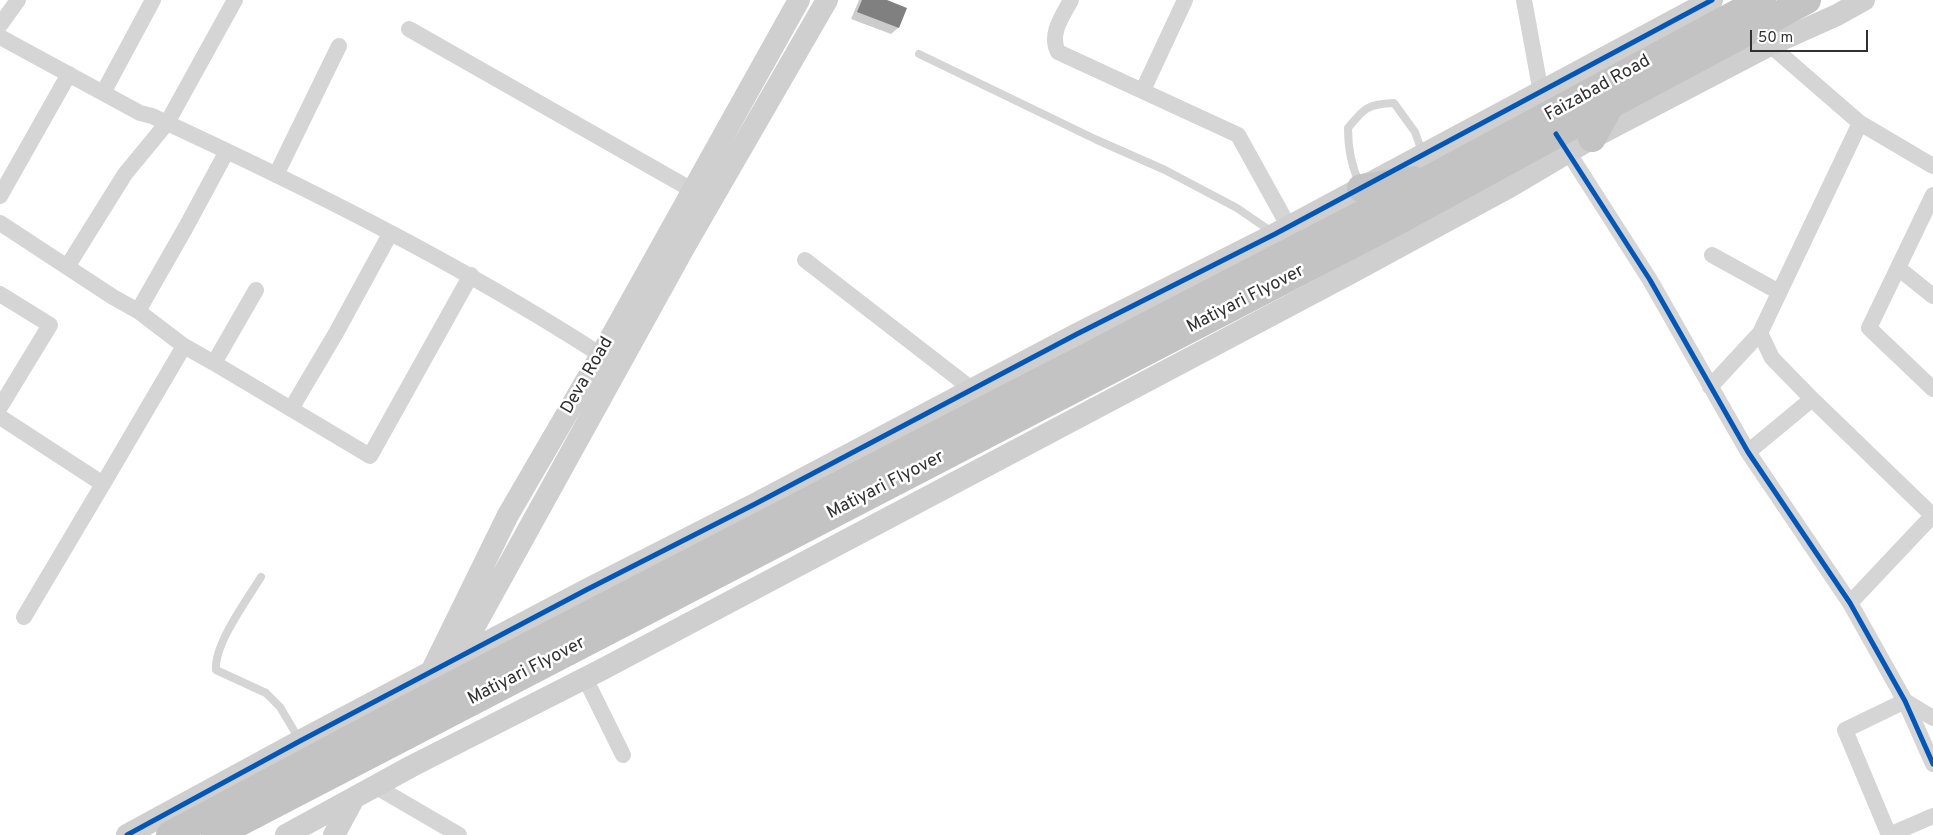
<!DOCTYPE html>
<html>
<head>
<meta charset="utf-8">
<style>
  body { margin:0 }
  #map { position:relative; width:1933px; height:835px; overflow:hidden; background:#fff; font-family:Overpass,sans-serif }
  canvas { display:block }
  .scale { position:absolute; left:1750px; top:30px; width:118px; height:22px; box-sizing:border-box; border:2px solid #313131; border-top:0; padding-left:6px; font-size:15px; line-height:18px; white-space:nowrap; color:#313131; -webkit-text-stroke:4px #fff; paint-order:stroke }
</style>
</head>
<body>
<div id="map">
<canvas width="1933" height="835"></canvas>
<div class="scale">50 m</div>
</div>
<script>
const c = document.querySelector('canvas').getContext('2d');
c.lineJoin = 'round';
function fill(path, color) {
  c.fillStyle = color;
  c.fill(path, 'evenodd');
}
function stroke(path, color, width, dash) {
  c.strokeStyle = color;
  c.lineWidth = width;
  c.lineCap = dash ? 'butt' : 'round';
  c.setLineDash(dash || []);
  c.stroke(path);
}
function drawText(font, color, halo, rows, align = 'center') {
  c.font = font + ' Overpass,sans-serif';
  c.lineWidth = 5;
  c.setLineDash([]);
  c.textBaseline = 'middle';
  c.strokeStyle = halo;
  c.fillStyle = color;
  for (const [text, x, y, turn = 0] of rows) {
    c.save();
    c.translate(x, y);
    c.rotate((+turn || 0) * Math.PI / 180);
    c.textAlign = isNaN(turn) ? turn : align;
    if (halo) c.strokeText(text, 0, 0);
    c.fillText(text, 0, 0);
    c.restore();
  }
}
const shadow = new Path2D(`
  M 859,0 L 883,0 L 905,9 L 898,28 L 891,34 L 851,19 Z`);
const building = new Path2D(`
  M 862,0 L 887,0 L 907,8 L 899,28 L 857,12 Z`);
const lane = new Path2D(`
  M 919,54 L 1097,140 L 1165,170 L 1237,208 L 1272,232
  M 1360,184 C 1351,166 1348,148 1348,128 C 1364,108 1368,104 1394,103 L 1415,132 L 1422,152
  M 261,577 C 247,600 214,644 216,670 L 266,693 L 280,707 L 299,739`);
const street = new Path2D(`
  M 1071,0 C 1062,17 1049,34 1058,52 L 1238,135 L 1289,227
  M 1524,0 L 1541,93
  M 0,25 L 18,0
  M 409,29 L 692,190
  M 0,37 L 140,113 L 152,116 C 306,187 458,263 601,355
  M 1770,45 L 1860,123 L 1933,166
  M 1143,90 L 1185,0
  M 103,93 L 153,0
  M 1563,144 L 1650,280 L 1748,452 L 1850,603 L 1905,701 L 1933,764
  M 276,175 L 339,46
  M 1933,195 L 1869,328 L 1933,389
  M 0,196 L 69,74
  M 0,223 L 113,297 L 138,311 L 184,346 L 214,363 L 256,290
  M 1712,255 L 1779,292
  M 805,260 L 973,390
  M 67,267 L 125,174 L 167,123 L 235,0
  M 1898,268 L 1933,296
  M 0,294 L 50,325 L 0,407
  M 138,311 L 186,227 L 227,151
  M 1760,333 L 1772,358 L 1812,399 L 1933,516
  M 214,363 L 370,456 L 471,275
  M 1710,387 L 1760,333 L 1860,123
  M 291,409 L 336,333 L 390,234
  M 0,417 L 103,484 L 184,346
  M 1748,452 L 1812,399
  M 1850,603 L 1933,515
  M 24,617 L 103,484
  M 585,678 L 623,755
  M 1933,718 L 1905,701 L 1845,730 L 1889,835 L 1933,816
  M 375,786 L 459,835`);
const secondary = new Path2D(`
  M 458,663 L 466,642 L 685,246 L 827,0
  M 429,676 L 508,515 L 601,355 L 799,0
  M 127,835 L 300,741 L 586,590 L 755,504 L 1077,334 L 1275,234 L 1712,0
  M 286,835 L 412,766 L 601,670 L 1347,275 L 1511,186 L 1592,138 L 1770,45 L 1837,15 L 1864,0
  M 334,835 L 354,798`);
const highway = new Path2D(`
  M 1592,138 L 1610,105
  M 1361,188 L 1414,180
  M 1392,199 L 1762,0
  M 1405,217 L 1610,105 L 1807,0`);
const highwayBridge = new Path2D(`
  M 170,835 L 397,714 L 1392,199
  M 215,835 L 1405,217`);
const cycleway = new Path2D(`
  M 1556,134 L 1650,280 L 1748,452 L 1850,603 L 1905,701 L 1933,764
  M 127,835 L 300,741 L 586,590 L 755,504 L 1077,334 L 1275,234 L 1712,0`);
const streetNames = [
  ["Faizabad Road",1598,89,-29],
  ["Matiyari Flyover",1246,300,-27],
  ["Deva Road",588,376,-60],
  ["Matiyari Flyover",886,486,-27],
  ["Matiyari Flyover",527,672,-27]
];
fill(shadow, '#0003');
fill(building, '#808080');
stroke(lane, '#d5d5d5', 8);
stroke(street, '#d5d5d5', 16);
stroke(secondary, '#cfcfcf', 22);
stroke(highway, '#c3c3c3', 28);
stroke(highwayBridge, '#c3c3c3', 28);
stroke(cycleway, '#0057b8', 5);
drawText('18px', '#313131', '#fff', streetNames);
</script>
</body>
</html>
